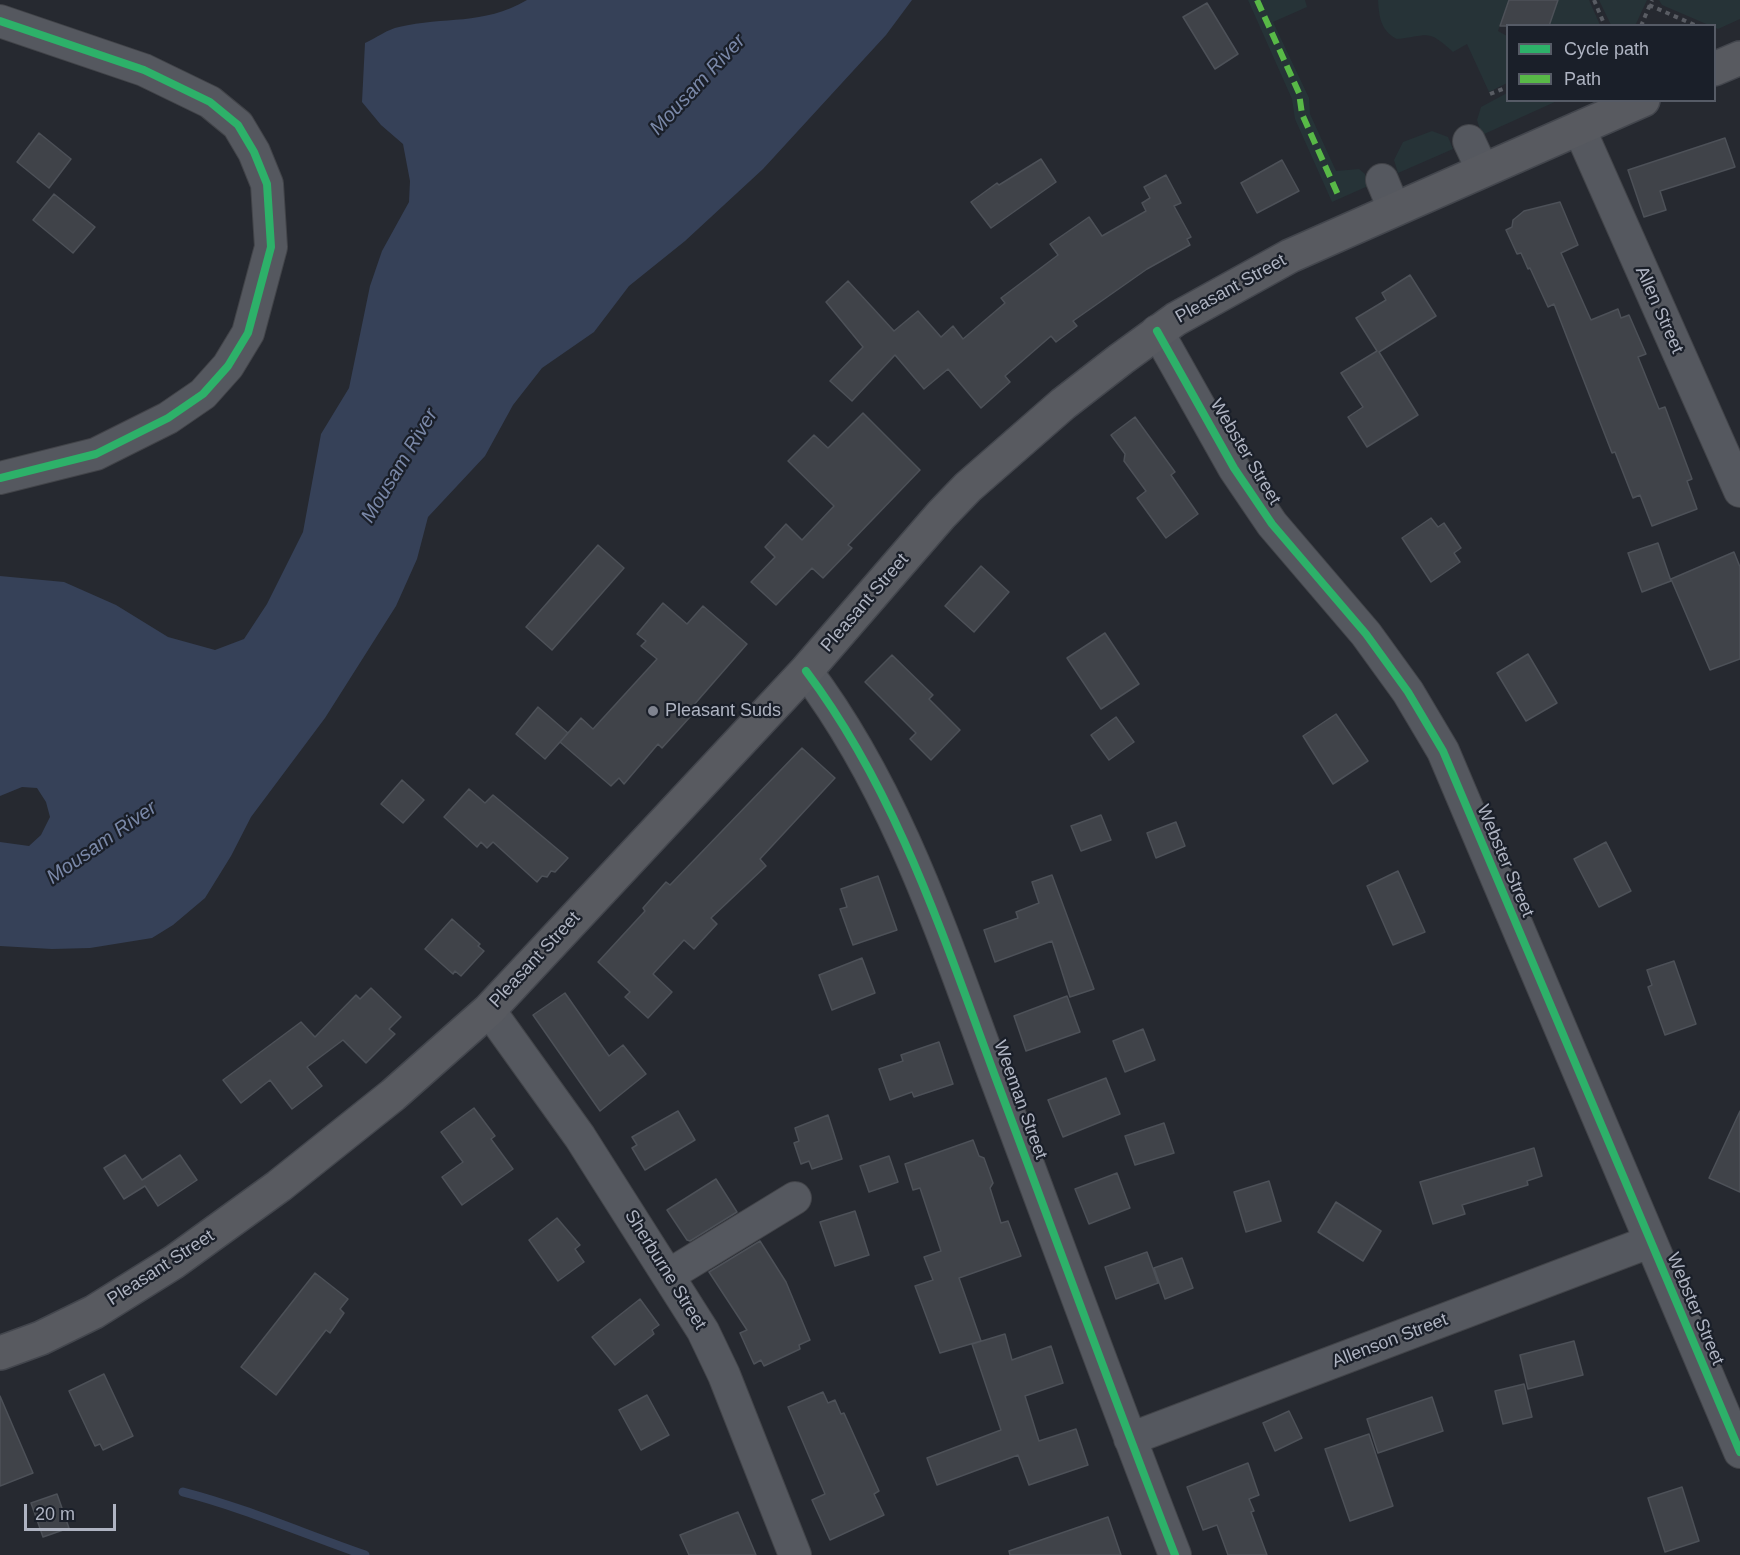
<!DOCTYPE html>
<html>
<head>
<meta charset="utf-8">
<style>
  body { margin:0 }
  #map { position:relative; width:1740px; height:1555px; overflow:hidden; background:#262930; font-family:Arial,sans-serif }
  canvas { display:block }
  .legend { position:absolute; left:1506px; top:24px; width:210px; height:78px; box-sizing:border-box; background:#1a1f29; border:2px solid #565b66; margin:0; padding:8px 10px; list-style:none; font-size:18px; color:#afb4c2 }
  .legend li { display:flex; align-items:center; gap:12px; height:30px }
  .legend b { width:30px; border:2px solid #565b66 }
  .scale { position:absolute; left:24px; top:1504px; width:92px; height:27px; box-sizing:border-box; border:3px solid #afb4c2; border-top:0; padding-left:8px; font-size:18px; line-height:21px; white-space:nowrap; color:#afb4c2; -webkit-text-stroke:4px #1a1f29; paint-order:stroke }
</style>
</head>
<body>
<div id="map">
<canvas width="1740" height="1555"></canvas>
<ul class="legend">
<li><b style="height:8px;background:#2db169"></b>Cycle path</li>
<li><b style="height:8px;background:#58b947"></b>Path</li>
</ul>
<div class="scale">20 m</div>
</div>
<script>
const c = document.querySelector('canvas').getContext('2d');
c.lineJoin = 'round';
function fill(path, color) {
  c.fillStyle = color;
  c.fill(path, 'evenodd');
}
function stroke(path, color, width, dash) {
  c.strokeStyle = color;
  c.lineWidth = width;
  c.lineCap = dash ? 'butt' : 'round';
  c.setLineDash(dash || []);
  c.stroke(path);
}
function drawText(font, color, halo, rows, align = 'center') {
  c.font = font + ' Arial,sans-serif';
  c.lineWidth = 4.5;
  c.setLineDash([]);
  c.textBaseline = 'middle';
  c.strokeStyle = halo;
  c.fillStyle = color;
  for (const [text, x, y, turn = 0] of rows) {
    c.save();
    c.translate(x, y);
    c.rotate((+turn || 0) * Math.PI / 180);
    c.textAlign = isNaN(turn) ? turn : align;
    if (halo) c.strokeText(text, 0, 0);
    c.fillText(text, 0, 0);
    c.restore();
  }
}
const green = new Path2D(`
  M 1248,0 L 1305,0 L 1307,7 L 1273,22 L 1309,98 L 1310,114 L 1336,171 L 1359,169 L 1365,174 L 1368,186 L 1332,202 L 1295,119 L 1292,99 Z
  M 1378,0 L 1509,0 L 1498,31 L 1507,36 L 1507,83 L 1489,92 L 1467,44 L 1453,52 C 1427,28 1429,36 1397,39 C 1381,31 1379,17 1378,0 Z
  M 1558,0 L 1589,0 L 1600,25 L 1549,26 Z
  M 1599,0 L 1647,0 L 1635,26 L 1611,25 Z
  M 1659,0 L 1740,0 L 1740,19 L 1718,29 L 1662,5 Z
  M 1507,93 L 1508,100 L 1557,101 L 1482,135 L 1477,120 L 1481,107 Z
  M 1432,131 L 1448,137 L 1453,149 L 1398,173 L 1394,160 L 1403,142 Z`);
const water = new Path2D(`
  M 527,0 L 912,0 L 886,35 L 763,169 L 685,241 L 629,286 L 594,332 L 542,368 L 513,405 L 485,456 L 428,517 L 417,559 L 396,606 L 325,718 L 251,817 L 231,856 L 205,898 L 173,925 L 152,938 L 90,948 L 52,949 L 0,946 L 0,842 L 29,846 L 41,835 L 50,817 L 46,802 L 37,788 L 22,787 L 0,796 L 0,576 L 64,582 L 116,605 L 168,637 L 215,650 L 244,639 L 267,604 L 303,532 L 321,434 L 349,388 L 370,286 L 382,251 L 409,202 L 410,181 L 403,144 L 381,125 L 362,102 L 365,43 C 376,38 388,29 399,27 C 445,16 482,26 527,0 Z`);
const stream = new Path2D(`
  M 183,1492 C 245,1508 304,1534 365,1555`);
const building = new Path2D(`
  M 1509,0 L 1558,0 L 1549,26 L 1500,26 Z
  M 1207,3 L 1238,54 L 1215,69 L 1183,17 Z
  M 39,133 L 71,159 L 49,188 L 17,162 Z
  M 1725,138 L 1735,167 L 1660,191 L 1666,210 L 1644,217 L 1628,170 Z
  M 1041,159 L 1056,182 L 991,228 L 971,202 L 997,183 L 999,185 Z
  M 1282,160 L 1299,191 L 1257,213 L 1241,183 Z
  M 1166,175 L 1181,203 L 1174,206 L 1191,237 L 1187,239 L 1190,245 L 1147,269 L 1073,321 L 1077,326 L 1056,342 L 1051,336 L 1005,376 L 1010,382 L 981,408 L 948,369 L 924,389 L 895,355 L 852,401 L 830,381 L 863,347 L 826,302 L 848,281 L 894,331 L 918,311 L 941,337 L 953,326 L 963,339 L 1005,303 L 1001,298 L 1058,255 L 1050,244 L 1089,217 L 1102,236 L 1146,211 L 1142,203 L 1150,198 L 1144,187 Z
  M 54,194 L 95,227 L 73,253 L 33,220 Z
  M 1560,202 L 1578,245 L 1561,253 L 1591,320 L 1618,309 L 1621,318 L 1629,315 L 1646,354 L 1638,357 L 1659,409 L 1665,407 L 1692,479 L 1687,481 L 1697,509 L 1652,526 L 1640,495 L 1633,498 L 1615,452 L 1612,453 L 1554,304 L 1548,307 L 1530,268 L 1528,269 L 1521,253 L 1517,254 L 1506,230 L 1512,227 L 1513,220 L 1524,211 Z
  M 1410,275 L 1436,316 L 1379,352 L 1418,415 L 1367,447 L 1348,417 L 1363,407 L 1341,373 L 1377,351 L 1356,318 L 1386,300 L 1382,293 Z
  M 863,413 L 920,470 L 848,545 L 852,548 L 823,578 L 812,568 L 776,605 L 751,582 L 775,557 L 765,547 L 786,524 L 802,540 L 834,506 L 788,461 L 814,435 L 828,448 Z
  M 1135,417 L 1175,472 L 1171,475 L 1198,514 L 1166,538 L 1137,498 L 1146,491 L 1124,461 L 1125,454 L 1111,435 Z
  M 1431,518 L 1438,527 L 1444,523 L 1461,548 L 1454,553 L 1460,562 L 1431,582 L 1402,538 Z
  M 1658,543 L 1671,581 L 1642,592 L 1628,553 Z
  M 598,545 L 624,568 L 552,650 L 526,627 Z
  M 1734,552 L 1740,567 L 1740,659 L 1710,670 L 1671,579 Z
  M 981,566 L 1009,592 L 974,632 L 945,606 Z
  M 663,603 L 687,624 L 703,606 L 747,644 L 686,714 L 690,717 L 662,748 L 658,744 L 624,784 L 619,778 L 611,786 L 560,742 L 581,718 L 593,729 L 657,659 L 641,646 L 646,641 L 637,634 Z
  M 1105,633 L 1139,684 L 1101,709 L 1067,658 Z
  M 1528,654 L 1557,703 L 1526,721 L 1497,673 Z
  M 892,655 L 933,695 L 929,699 L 960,730 L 931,760 L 910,739 L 916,733 L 865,682 Z
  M 538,707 L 568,733 L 545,759 L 516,734 Z
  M 1336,714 L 1368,761 L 1333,784 L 1303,736 Z
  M 1116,717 L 1134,742 L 1109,760 L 1091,735 Z
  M 802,748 L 835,778 L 760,859 L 766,866 L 711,918 L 717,924 L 694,949 L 684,940 L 653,974 L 672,992 L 648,1018 L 625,997 L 630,992 L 598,962 L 645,911 L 643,908 L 666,882 L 670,885 Z
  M 402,780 L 424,800 L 403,823 L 381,804 Z
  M 469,789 L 485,803 L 493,795 L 568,858 L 555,872 L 551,871 L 547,877 L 542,876 L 537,882 L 493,842 L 487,848 L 481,842 L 477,847 L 444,817 Z
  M 1101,815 L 1111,840 L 1081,851 L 1071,826 Z
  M 1176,822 L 1185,846 L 1156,858 L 1147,833 Z
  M 1606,842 L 1631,891 L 1599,907 L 1574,859 Z
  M 1398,871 L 1425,932 L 1393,945 L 1367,886 Z
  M 1052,875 L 1094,989 L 1070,997 L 1052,941 L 995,962 L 984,930 L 1018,918 L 1016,912 L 1039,903 L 1032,882 Z
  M 878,876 L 897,930 L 853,945 L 840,909 L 847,907 L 841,889 Z
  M 452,919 L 480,944 L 478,946 L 484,951 L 461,976 L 455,971 L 453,974 L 425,949 Z
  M 862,958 L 875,993 L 832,1010 L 819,975 Z
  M 1674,961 L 1696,1024 L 1665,1035 L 1648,987 L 1652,985 L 1647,970 Z
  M 371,988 L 401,1017 L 389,1029 L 395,1034 L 366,1063 L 343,1040 L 307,1067 L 322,1086 L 292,1109 L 270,1080 L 241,1103 L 223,1080 L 301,1022 L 315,1037 L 356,995 L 360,999 Z
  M 565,993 L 609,1056 L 623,1045 L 646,1074 L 600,1111 L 533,1015 Z
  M 1067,996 L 1080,1032 L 1026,1051 L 1014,1016 Z
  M 1143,1029 L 1155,1060 L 1125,1072 L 1113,1041 Z
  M 939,1042 L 953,1084 L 914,1097 L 912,1092 L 890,1100 L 879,1069 L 903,1061 L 901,1055 Z
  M 1106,1078 L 1120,1114 L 1063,1137 L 1048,1100 Z
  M 474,1108 L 495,1136 L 491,1139 L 513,1169 L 462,1205 L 442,1177 L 463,1162 L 441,1132 Z
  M 678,1111 L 695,1140 L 645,1170 L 632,1148 L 637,1145 L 632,1137 Z
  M 1740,1111 L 1740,1192 L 1709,1178 Z
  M 828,1115 L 842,1159 L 812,1169 L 809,1161 L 801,1164 L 794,1143 L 799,1141 L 795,1128 Z
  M 1164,1123 L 1174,1153 L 1135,1165 L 1125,1136 Z
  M 973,1140 L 979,1156 L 984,1158 L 993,1183 L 990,1188 L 1001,1223 L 1008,1221 L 1021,1256 L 959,1278 L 981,1341 L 940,1353 L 915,1286 L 933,1280 L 924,1257 L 941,1251 L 920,1188 L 913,1190 L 905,1164 Z
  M 1534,1148 L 1542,1176 L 1527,1181 L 1528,1185 L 1462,1205 L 1465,1214 L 1433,1224 L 1420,1182 Z
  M 125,1155 L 142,1180 L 180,1155 L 197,1180 L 158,1206 L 145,1186 L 124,1199 L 104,1168 Z
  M 889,1156 L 898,1182 L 869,1192 L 860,1166 Z
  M 1117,1173 L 1130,1208 L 1089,1224 L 1075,1189 Z
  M 716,1179 L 737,1212 L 690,1241 L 687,1240 L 667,1210 Z
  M 1269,1181 L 1281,1221 L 1246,1232 L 1234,1192 Z
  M 1336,1202 L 1381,1231 L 1363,1261 L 1318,1232 Z
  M 855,1211 L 869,1255 L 835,1266 L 820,1222 Z
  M 557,1218 L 580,1245 L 575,1249 L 584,1262 L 558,1281 L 529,1240 Z
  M 760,1241 L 786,1282 L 810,1340 L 799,1345 L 800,1349 L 764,1366 L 761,1360 L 754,1364 L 740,1333 L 747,1330 L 709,1272 Z
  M 1147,1252 L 1158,1283 L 1116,1299 L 1105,1267 Z
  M 1182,1258 L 1193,1288 L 1165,1299 L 1154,1268 Z
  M 315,1273 L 348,1299 L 340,1309 L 344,1313 L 330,1333 L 326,1330 L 276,1395 L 241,1367 Z
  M 640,1299 L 659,1325 L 652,1330 L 654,1334 L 615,1365 L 592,1337 Z
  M 1005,1334 L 1012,1360 L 1051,1346 L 1063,1383 L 1025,1396 L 1039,1441 L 1076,1429 L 1088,1465 L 1029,1485 L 1018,1455 L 937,1485 L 927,1458 L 1001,1430 L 972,1344 Z
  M 1574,1341 L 1583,1375 L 1528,1389 L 1520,1355 Z
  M 104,1374 L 133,1436 L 103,1450 L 100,1444 L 95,1446 L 69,1391 Z
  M 1524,1384 L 1532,1417 L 1503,1424 L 1495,1391 Z
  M 823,1392 L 828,1403 L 835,1400 L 841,1414 L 844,1413 L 879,1491 L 874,1494 L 884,1515 L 830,1540 L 812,1500 L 825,1494 L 788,1407 Z
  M 647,1395 L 669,1435 L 641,1450 L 619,1410 Z
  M 0,1396 L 33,1473 L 0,1486 Z
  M 1432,1397 L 1443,1431 L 1378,1453 L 1367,1419 Z
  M 1289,1411 L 1302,1438 L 1275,1451 L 1263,1423 Z
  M 1369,1434 L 1393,1506 L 1350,1521 L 1325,1449 Z
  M 1248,1463 L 1259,1495 L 1249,1499 L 1254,1511 L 1251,1512 L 1267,1555 L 1228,1555 L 1217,1525 L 1203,1530 L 1187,1487 Z
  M 1682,1487 L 1699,1541 L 1665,1552 L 1648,1498 Z
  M 57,1494 L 69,1528 L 43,1537 L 31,1503 Z
  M 738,1512 L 756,1555 L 689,1555 L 680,1535 Z
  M 1108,1517 L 1121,1555 L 1010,1555 L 1009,1551 Z`);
const path = new Path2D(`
  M 1594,0 L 1605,26
  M 1649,5 L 1697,26
  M 1641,26 L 1652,0
  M 1490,94 L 1508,87`);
const minor = new Path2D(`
  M 0,21 L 144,70 L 210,102 L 238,125 L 254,152 L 267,184 L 271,247 L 248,333 L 228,366 L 203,394 L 168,418 L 96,454 L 0,478
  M 1579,128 L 1740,491
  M 1469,141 L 1482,169
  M 1382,180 L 1394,209
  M 1157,331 L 1234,468 L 1272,524 L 1366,634 L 1408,692 L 1443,751 L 1740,1452
  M 806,671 C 897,792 943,936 995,1076 C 1055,1236 1113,1396 1175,1555
  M 489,1010 L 580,1137 L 703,1331 L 724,1375 L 795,1555
  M 669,1275 L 795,1198
  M 1130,1439 L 1649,1242`);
const major = new Path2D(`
  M 1714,69 L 1740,58
  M 0,1353 L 41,1338 L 94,1312 L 174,1262 L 279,1186 L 393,1095 L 489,1010 L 806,671 L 941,515 L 968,487 L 1063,404 L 1121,359 L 1176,319 L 1290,256 L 1643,100`);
const quiet = new Path2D(`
  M 1257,0 L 1299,93 L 1302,114 L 1339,197`);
const cycleway = new Path2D(`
  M 0,21 L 144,70 L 210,102 L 238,125 L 254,152 L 267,184 L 271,247 L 248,333 L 228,366 L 203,394 L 168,418 L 96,454 L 0,478
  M 1157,331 L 1234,468 L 1272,524 L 1366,634 L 1408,692 L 1443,751 L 1740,1452
  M 806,671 C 897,792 943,936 995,1076 C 1055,1236 1113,1396 1175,1555`);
const markers = [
  [653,711,6,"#7f838f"]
];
const streetNames = [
  ["Pleasant Street",1231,289,-29],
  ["Allen Street",1659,310,66],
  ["Webster Street",1245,452,59],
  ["Pleasant Street",865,603,-49],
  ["Webster Street",1505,861,67],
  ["Pleasant Street",535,960,-47],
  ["Weeman Street",1020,1100,70],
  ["Pleasant Street",161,1268,-33],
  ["Sherburne Street",665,1270,58],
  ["Webster Street",1695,1309,67],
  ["Allenson Street",1390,1341,-21]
];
const poiNames = [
  ["Pleasant Suds",665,711]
];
const waterNames = [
  ["Mousam River",698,85,-47],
  ["Mousam River",400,466,-59],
  ["Mousam River",102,843,-35]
];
fill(green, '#263337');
fill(water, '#364158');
stroke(stream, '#364158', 9);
fill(building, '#404349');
stroke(building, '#4d5158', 1.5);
stroke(minor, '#424449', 34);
stroke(major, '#43464d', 36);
stroke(path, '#595c63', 4, [4.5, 4.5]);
stroke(minor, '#55585f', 32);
stroke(major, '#585a60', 33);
stroke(quiet, '#58b947', 6, [12, 6]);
stroke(cycleway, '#2db169', 8);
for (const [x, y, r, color] of markers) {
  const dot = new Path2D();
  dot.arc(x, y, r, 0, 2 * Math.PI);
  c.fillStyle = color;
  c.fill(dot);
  stroke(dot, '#1a1f29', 2);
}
drawText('18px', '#afb4c2', '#1a1f29', streetNames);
drawText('18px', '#afb4c2', '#1a1f29', poiNames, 'left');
drawText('italic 20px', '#7a88a8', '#1a1f29', waterNames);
</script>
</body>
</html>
